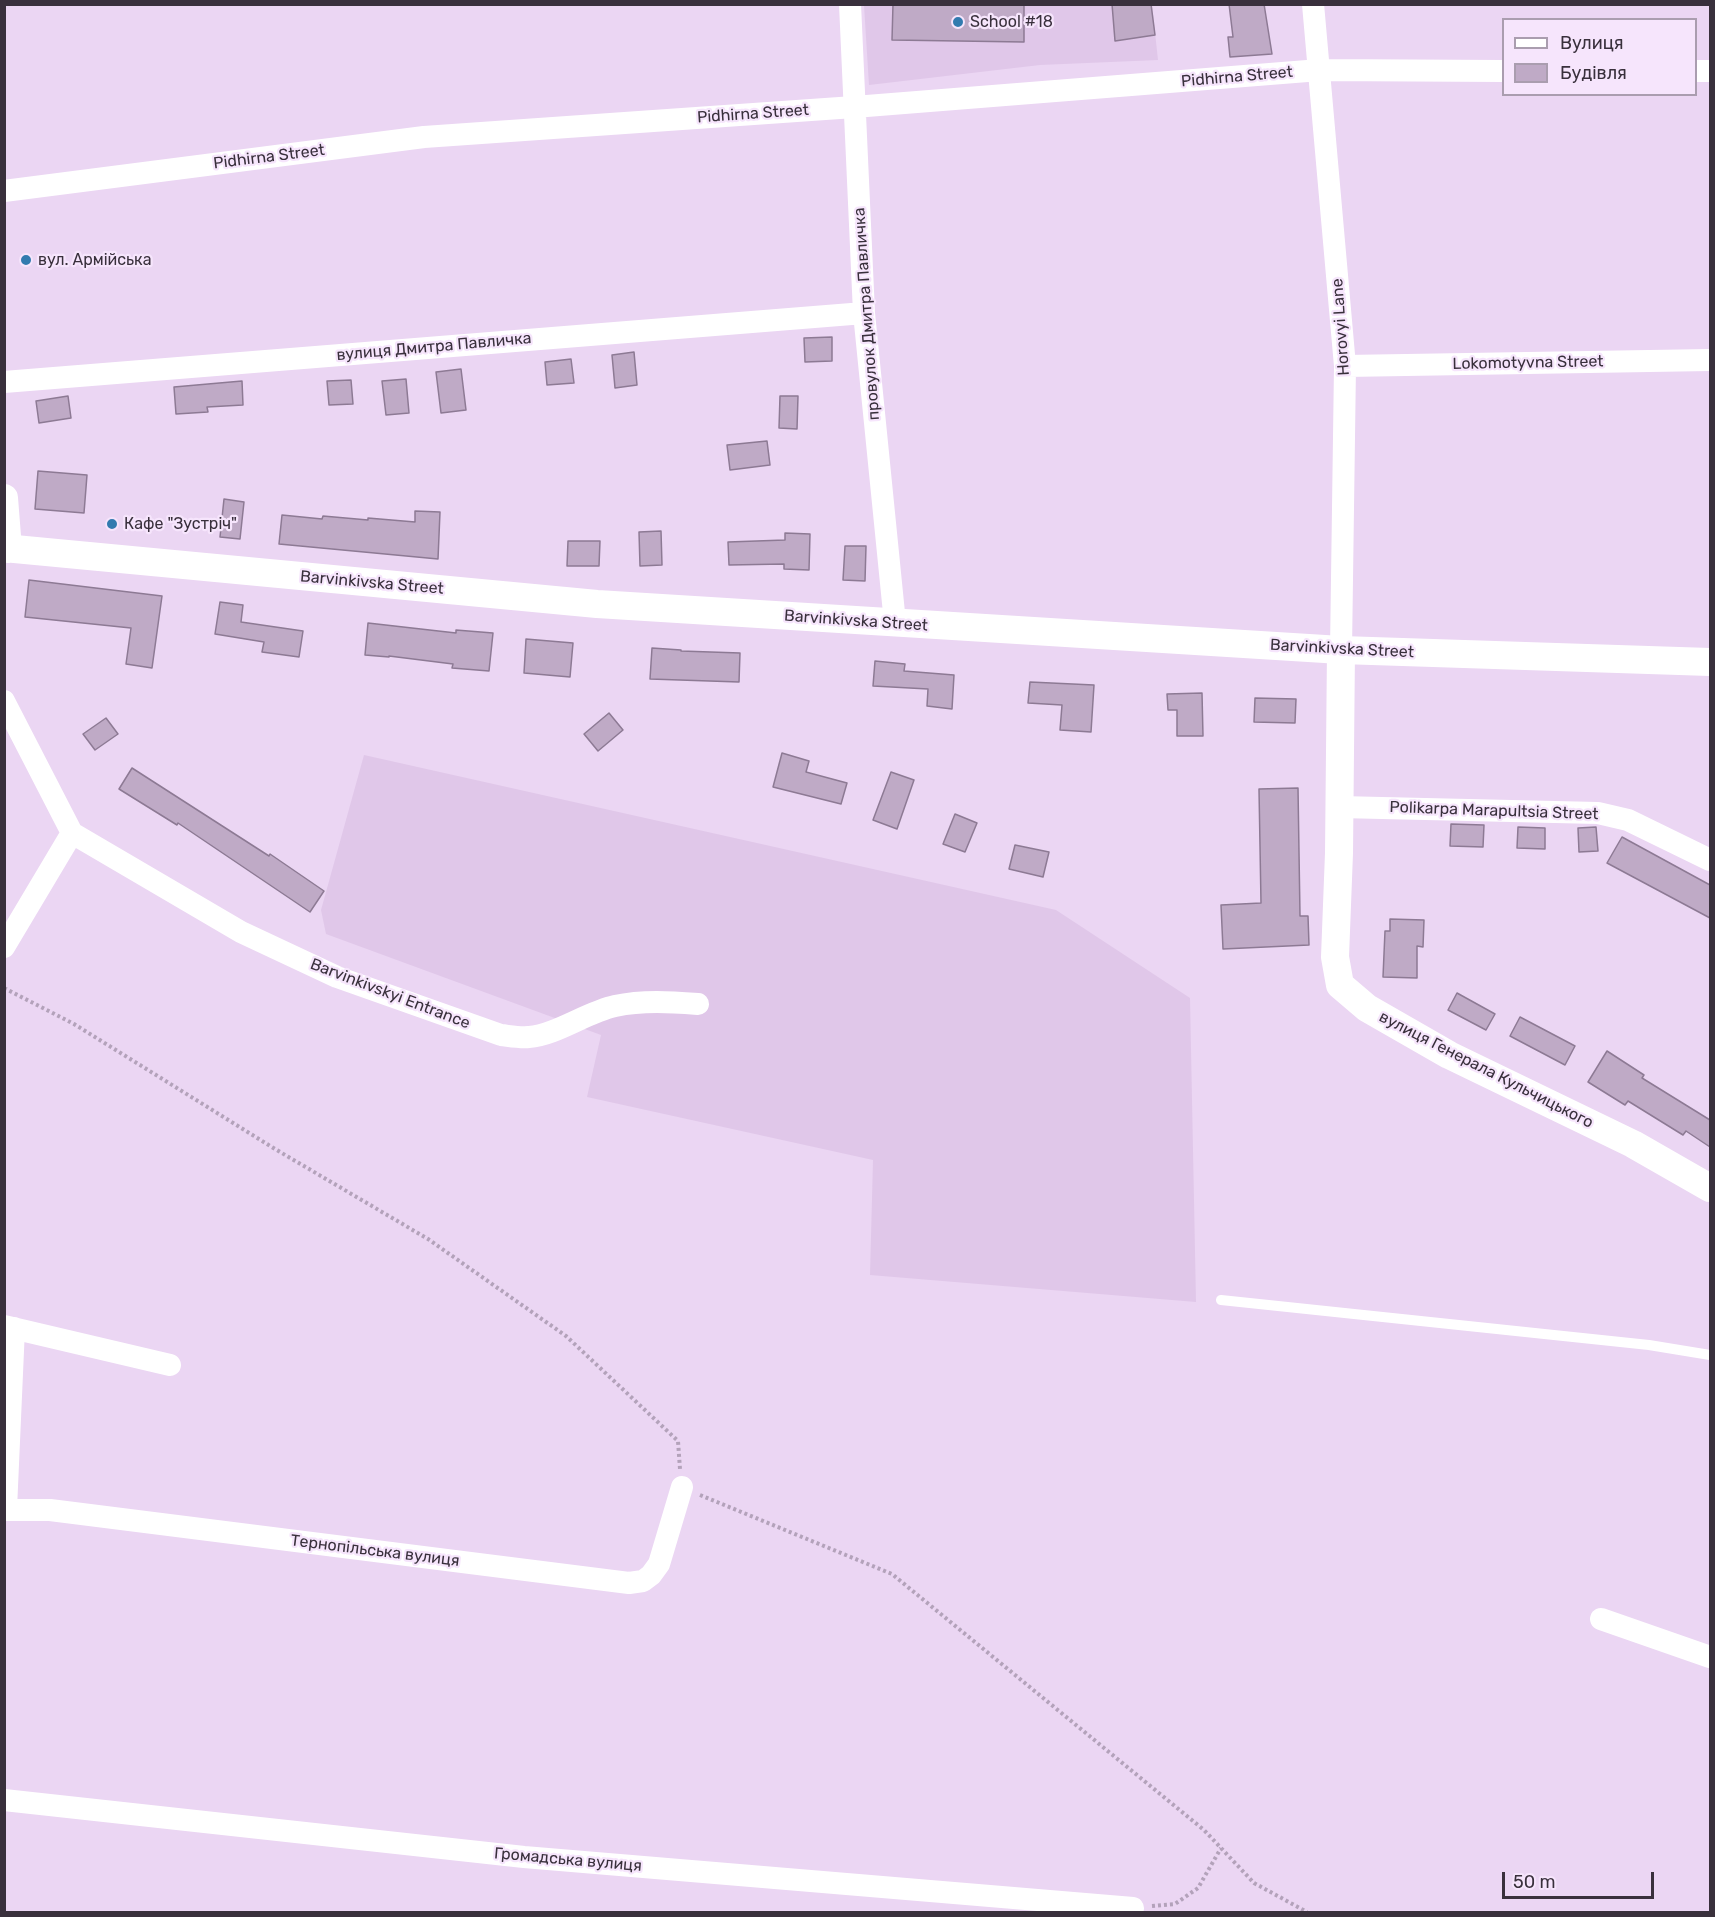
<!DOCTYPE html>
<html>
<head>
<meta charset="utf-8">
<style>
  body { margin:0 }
  #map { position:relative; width:1715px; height:1917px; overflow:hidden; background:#ebd6f3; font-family:Rubik,sans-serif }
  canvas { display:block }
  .frame { position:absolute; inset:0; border:6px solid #39303c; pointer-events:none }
  .legend { position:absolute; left:1502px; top:18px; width:195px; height:78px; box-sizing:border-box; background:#f6e5fc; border:2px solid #aa9daf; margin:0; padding:8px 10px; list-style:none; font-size:18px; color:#39303c }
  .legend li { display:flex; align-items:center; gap:12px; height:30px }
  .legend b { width:30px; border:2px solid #aa9daf }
  .scale { position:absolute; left:1502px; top:1872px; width:152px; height:27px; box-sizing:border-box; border:3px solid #39303c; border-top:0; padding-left:8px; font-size:18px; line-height:21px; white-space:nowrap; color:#39303c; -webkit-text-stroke:4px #f6e5fc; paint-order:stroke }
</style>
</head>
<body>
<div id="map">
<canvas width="1715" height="1917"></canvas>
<div class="frame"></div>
<ul class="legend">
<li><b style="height:8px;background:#fff"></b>Вулиця</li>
<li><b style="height:16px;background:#bfaac6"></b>Будівля</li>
</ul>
<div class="scale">50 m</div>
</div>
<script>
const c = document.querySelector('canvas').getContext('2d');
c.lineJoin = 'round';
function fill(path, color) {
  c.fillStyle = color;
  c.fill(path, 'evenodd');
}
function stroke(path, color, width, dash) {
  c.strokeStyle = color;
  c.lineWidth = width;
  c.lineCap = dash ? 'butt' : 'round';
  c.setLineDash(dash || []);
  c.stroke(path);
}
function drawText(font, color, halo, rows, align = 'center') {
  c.font = font + ' Rubik,sans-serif';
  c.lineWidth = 4.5;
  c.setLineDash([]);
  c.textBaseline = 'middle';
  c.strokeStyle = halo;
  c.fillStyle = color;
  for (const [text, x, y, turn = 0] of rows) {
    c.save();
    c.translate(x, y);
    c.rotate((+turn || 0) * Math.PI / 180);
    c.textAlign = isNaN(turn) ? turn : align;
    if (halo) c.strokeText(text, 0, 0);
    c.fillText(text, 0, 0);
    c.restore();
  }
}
const built = new Path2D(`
  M 864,5 L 1152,5 L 1158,60 L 1040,65 L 869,85 Z
  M 364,755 L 1056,910 L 1190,998 L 1196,1302 L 870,1275 L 873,1160 L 587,1097 L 601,1035 L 326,934 L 321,910 Z`);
const building = new Path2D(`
  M 893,4 L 1024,4 L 1024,42 L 892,40 Z
  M 1112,4 L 1151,4 L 1155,35 L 1115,41 Z
  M 1229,4 L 1264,4 L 1272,54 L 1230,57 L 1228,37 L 1233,37 Z
  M 832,337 L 832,361 L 805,362 L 804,338 Z
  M 634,352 L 637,385 L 615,388 L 612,355 Z
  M 571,359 L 574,383 L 547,385 L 545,362 Z
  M 461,369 L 466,410 L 441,413 L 436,372 Z
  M 406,379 L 409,413 L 386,415 L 382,381 Z
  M 351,380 L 353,404 L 329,405 L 327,381 Z
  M 242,381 L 243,405 L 207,407 L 208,412 L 176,414 L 174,387 Z
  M 68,396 L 71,418 L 39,423 L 36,401 Z
  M 780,396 L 798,396 L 797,429 L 779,428 Z
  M 767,441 L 770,465 L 730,470 L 727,445 Z
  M 38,471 L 87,475 L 84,513 L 35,509 Z
  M 224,499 L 244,502 L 240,539 L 220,537 Z
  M 415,511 L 440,512 L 438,559 L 279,544 L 282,515 L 322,519 L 323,516 L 368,520 L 368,518 L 415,522 Z
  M 661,531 L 662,565 L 640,566 L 639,532 Z
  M 785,533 L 810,534 L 809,570 L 784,569 L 784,564 L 729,565 L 728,542 L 785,540 Z
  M 568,541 L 600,541 L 599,566 L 567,566 Z
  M 845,546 L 866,546 L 865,581 L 843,580 Z
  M 29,580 L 162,596 L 152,668 L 126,664 L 131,628 L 25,617 Z
  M 220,602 L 243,605 L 241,622 L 303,631 L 299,657 L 262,652 L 264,642 L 215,634 Z
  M 368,623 L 456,633 L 456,630 L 493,633 L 489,671 L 452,668 L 453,664 L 389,656 L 389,657 L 365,655 Z
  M 526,639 L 573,643 L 570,677 L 524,673 Z
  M 652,648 L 681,650 L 681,651 L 740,653 L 739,682 L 650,679 Z
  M 875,661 L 905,664 L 904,671 L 954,675 L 952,709 L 927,706 L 928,689 L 873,686 Z
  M 1030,682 L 1094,685 L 1091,732 L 1060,730 L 1062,705 L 1028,703 Z
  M 1202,693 L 1203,736 L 1177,736 L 1177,710 L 1168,710 L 1167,694 Z
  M 1255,698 L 1296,699 L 1295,723 L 1254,722 Z
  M 609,713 L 623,730 L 598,751 L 584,734 Z
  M 106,718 L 118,734 L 95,750 L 83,734 Z
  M 782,753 L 809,761 L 806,772 L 847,783 L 841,804 L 773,787 Z
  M 132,768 L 269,856 L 270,854 L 324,891 L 310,912 L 178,823 L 177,825 L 119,789 Z
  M 891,772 L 914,780 L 897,829 L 873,820 Z
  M 1298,788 L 1300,916 L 1308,916 L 1309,945 L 1223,949 L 1221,905 L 1261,903 L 1259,789 Z
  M 955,814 L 977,823 L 965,852 L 943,844 Z
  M 1451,824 L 1484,825 L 1483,847 L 1450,846 Z
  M 1518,827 L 1545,828 L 1545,849 L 1517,848 Z
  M 1596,827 L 1598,851 L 1579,852 L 1578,828 Z
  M 1622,837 L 1710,885 L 1710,918 L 1607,863 Z
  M 1015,845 L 1049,852 L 1043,877 L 1009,869 Z
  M 1390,919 L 1424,920 L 1423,947 L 1417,946 L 1417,978 L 1383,977 L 1385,931 L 1390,931 Z
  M 1457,993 L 1495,1014 L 1486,1030 L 1448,1010 Z
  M 1520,1017 L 1575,1046 L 1565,1065 L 1510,1036 Z
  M 1607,1051 L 1644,1075 L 1642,1078 L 1710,1120 L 1710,1147 L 1686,1131 L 1683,1135 L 1628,1101 L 1625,1105 L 1588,1082 Z`);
const path = new Path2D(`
  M 4,988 L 74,1024 L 275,1149 L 428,1239 L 566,1336 L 678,1441 L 680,1469
  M 700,1495 L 892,1574 L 1204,1830 L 1254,1883 L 1307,1912
  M 1152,1906 L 1175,1904 L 1198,1888 L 1221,1848`);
const service = new Path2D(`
  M 1221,1300 L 1649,1345 L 1710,1355`);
const minor = new Path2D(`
  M 850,4 L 864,313 L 895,623
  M 1313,4 L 1345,366 L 1341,650
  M 1696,71 L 1710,71
  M 4,191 L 424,137 L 854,107 L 1320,70 L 1504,71
  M 1345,366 L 1710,360
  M 4,382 L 864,313
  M 4,701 L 72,833 L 241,932 L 337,977 L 501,1035 C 510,1036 520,1038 529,1037 C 556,1035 587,1012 615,1006 C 643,1000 671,1002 698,1004
  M 1339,807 L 1598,813 L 1628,820 L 1710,860
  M 4,947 L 72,833
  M 4,1326 L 170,1365
  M 6,1509 L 14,1328
  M 4,1510 L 50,1510 L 629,1583 L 643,1581 L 651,1575 L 659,1564 L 682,1487
  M 1601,1619 L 1710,1657
  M 4,1800 L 524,1857 L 1133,1908`);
const tertiary = new Path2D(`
  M 4,498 L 8,549
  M 4,548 L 597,604 L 1341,650 L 1710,662
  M 1341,650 L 1339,853 L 1335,957 L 1340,985 L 1367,1008 L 1449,1055 L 1633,1144 L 1710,1188`);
const markers = [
  [958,22,6,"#327baf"],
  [26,260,6,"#327baf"],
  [112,524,6,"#327baf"]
];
const poiNames = [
  ["School #18",970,22],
  ["вул. Армійська",38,260],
  ["Кафе \"Зустріч\"",124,524]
];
const streetNames = [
  ["Pidhirna Street",1237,77,-5],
  ["Pidhirna Street",753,114,-4],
  ["Pidhirna Street",269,157,-7],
  ["провулок Дмитра Павличка",867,314,-94],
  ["Horovyi Lane",1341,327,-94],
  ["вулиця Дмитра Павличка",434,347,-5],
  ["Lokomotyvna Street",1528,363,-1],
  ["Barvinkivska Street",372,583,5],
  ["Barvinkivska Street",856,621,4],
  ["Barvinkivska Street",1342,649,3],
  ["Polikarpa Marapultsia Street",1494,811,2],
  ["Barvinkivskyi Entrance",390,994,21],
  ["вулиця Генерала Кульчицького",1486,1070,27],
  ["Тернопільська вулиця",375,1551,7],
  ["Громадська вулиця",568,1860,5]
];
fill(built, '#e0c7e9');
fill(building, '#bfaac6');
stroke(building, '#8d7a94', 1.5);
stroke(path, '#b3a2ba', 4, [3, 3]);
stroke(service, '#fff', 10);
stroke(minor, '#fff', 22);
stroke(tertiary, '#fff', 28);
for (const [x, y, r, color] of markers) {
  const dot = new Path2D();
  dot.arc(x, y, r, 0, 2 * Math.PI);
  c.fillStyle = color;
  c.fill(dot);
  stroke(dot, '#f6e5fc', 2);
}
drawText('16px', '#39303c', '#f6e5fc', poiNames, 'left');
drawText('16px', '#39303c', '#f6e5fc', streetNames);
</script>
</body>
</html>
